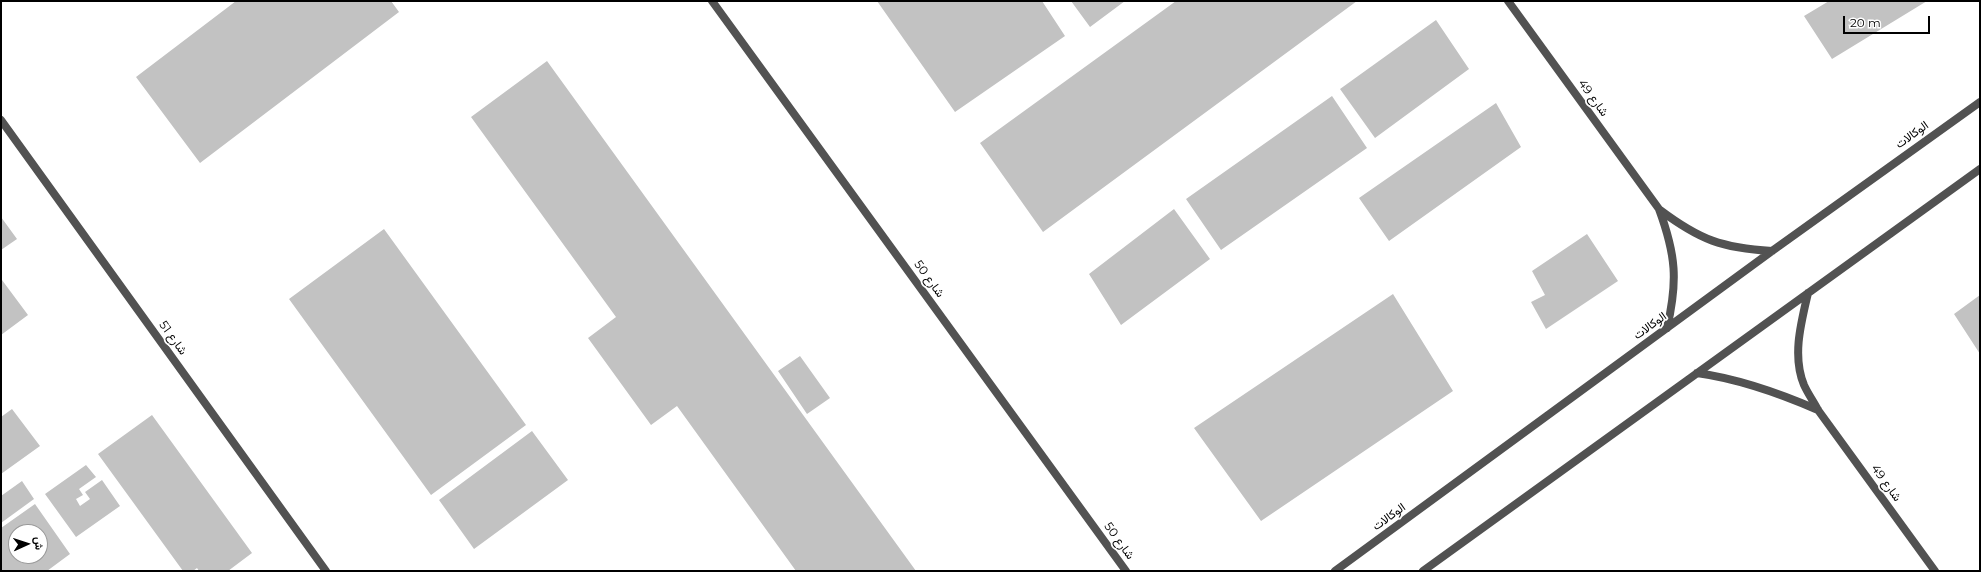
<!DOCTYPE html>
<html>
<head>
<meta charset="utf-8">
<style>
  body { margin:0 }
  #map { position:relative; width:1981px; height:572px; overflow:hidden; background:#fff; font-family:Montserrat,Vazirmatn,sans-serif }
  canvas { display:block }
  .frame { position:absolute; inset:0; border:2px solid #000; pointer-events:none }
  .north { position:absolute; left:8px; top:524px; width:40px; height:40px; box-sizing:border-box; background:#fff; border:1px solid #999; border-radius:50%; rotate:87deg; font-size:11px; font-weight:700; line-height:16px; text-align:center; color:#000 }
  .north::after { content:''; display:block; margin:auto; width:14px; height:18px; background:#000; clip-path:polygon(50% 0,100% 100%,50% 72%,0 100%) }
  .scale { position:absolute; left:1843px; top:16px; width:87px; height:18px; box-sizing:border-box; border:2px solid #000; border-top:0; padding-left:5px; font-size:12px; line-height:14px; white-space:nowrap; color:#000; -webkit-text-stroke:3px #fff; paint-order:stroke }
</style>
</head>
<body>
<div id="map">
<canvas width="1981" height="572"></canvas>
<div class="frame"></div>
<div class="north">ش</div>
<div class="scale">20 m</div>
</div>
<script>
const c = document.querySelector('canvas').getContext('2d');
c.lineJoin = 'round';
function fill(path, color) {
  c.fillStyle = color;
  c.fill(path, 'evenodd');
}
function stroke(path, color, width, dash) {
  c.strokeStyle = color;
  c.lineWidth = width;
  c.lineCap = dash ? 'butt' : 'round';
  c.setLineDash(dash || []);
  c.stroke(path);
}
function drawText(font, color, halo, rows, align = 'center') {
  c.font = font + ' Montserrat,Vazirmatn,sans-serif';
  c.lineWidth = 3.5;
  c.setLineDash([]);
  c.textBaseline = 'middle';
  c.strokeStyle = halo;
  c.fillStyle = color;
  for (const [text, x, y, turn = 0] of rows) {
    c.save();
    c.translate(x, y);
    c.rotate((+turn || 0) * Math.PI / 180);
    c.textAlign = isNaN(turn) ? turn : align;
    if (halo) c.strokeText(text, 0, 0);
    c.fillText(text, 0, 0);
    c.restore();
  }
}
const building = new Path2D(`
  M 236,1 L 391,1 L 399,12 L 200,163 L 136,77 Z
  M 877,1 L 1042,1 L 1065,36 L 955,112 Z
  M 1071,1 L 1125,1 L 1090,27 Z
  M 1176,1 L 1357,1 L 1043,232 L 980,143 Z
  M 1829,1 L 1927,1 L 1832,59 L 1804,16 Z
  M 1436,20 L 1469,69 L 1375,138 L 1340,89 Z
  M 547,61 L 916,571 L 796,571 L 677,406 L 651,425 L 588,338 L 616,317 L 471,117 Z
  M 1332,96 L 1367,148 L 1221,250 L 1186,199 Z
  M 1496,103 L 1521,147 L 1389,241 L 1359,198 Z
  M 1174,209 L 1210,259 L 1121,325 L 1089,274 Z
  M 1,217 L 17,239 L 1,250 Z
  M 384,229 L 526,425 L 431,495 L 289,299 Z
  M 1587,234 L 1618,281 L 1546,329 L 1531,302 L 1545,295 L 1532,271 Z
  M 2,280 L 28,315 L 1,335 L 1,281 Z
  M 1393,294 L 1453,391 L 1261,521 L 1194,428 Z
  M 1980,295 L 1980,354 L 1954,314 Z
  M 800,356 L 830,398 L 807,414 L 778,371 Z
  M 12,409 L 40,446 L 1,474 L 1,417 Z
  M 152,415 L 252,553 L 228,571 L 199,571 L 197,568 L 193,571 L 183,571 L 98,454 Z
  M 532,431 L 568,480 L 474,549 L 439,500 Z
  M 86,465 L 96,477 L 79,489 L 83,495 L 76,499 L 80,506 L 90,499 L 85,492 L 102,480 L 120,506 L 76,537 L 45,494 Z
  M 22,481 L 34,499 L 1,523 L 1,496 Z
  M 35,504 L 70,554 L 47,571 L 1,571 L 1,528 ZM 16,532 L 40,532 L 40,556 L 16,556 Z`);
const minor = new Path2D(`
  M 712,1 L 1126,571
  M 1508,1 L 1659,209 C 1676,255 1678,281 1667,328
  M 1,120 L 326,571
  M 1660,210 C 1700,240 1722,248 1772,251
  M 1808,293 C 1801,323 1792,356 1804,385 C 1808,394 1814,402 1818,410 L 1935,571
  M 1697,373 C 1740,379 1779,393 1818,410
  M 1335,571 L 1772,251 L 1980,102
  M 1423,571 L 1980,169`);
const streetNames = [
  ["شارع 49",1593,98,54],
  ["الوكالات",1912,135,-36],
  ["شارع 50",929,279,54],
  ["الوكالات",1650,326,-36],
  ["شارع 51",173,338,54],
  ["شارع 49",1886,483,54],
  ["الوكالات",1389,517,-36],
  ["شارع 50",1119,541,54]
];
fill(building, '#c2c2c2');
stroke(minor, '#525252', 8);
drawText('12px', '#000', '#fff', streetNames);
</script>
</body>
</html>
